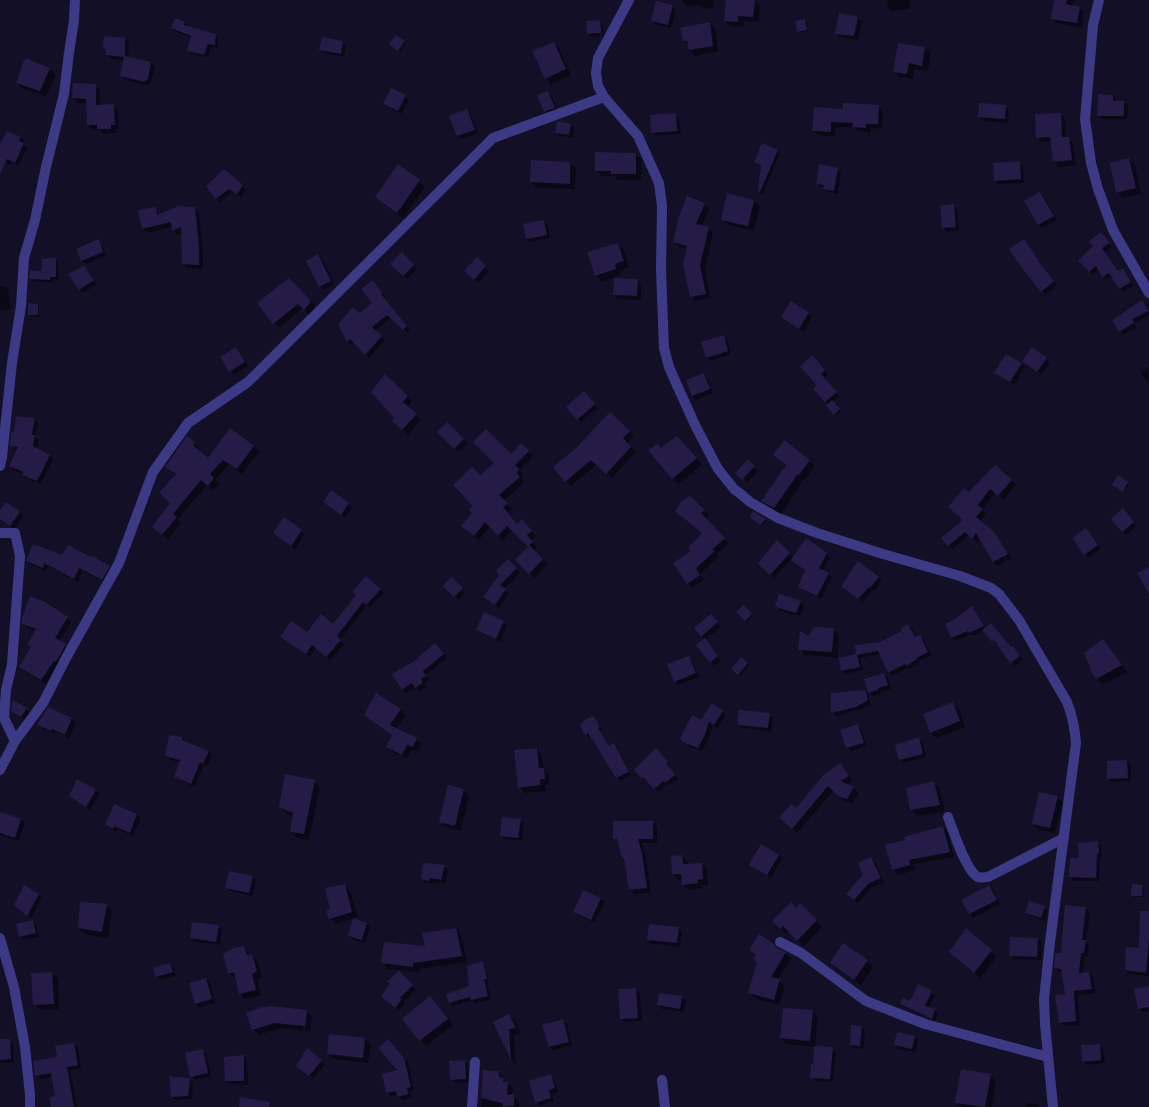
<!DOCTYPE html>
<html>
<head>
<meta charset="utf-8">
<style>
  body { margin:0 }
  canvas { display:block; background:#130f26 }
</style>
</head>
<body>
<canvas width="1149" height="1107"></canvas>
<script>
const c = document.querySelector('canvas').getContext('2d');
c.lineJoin = 'round';
function fill(path, color) {
  c.fillStyle = color;
  c.fill(path, 'evenodd');
}
function stroke(path, color, width, dash) {
  c.strokeStyle = color;
  c.lineWidth = width;
  c.lineCap = dash ? 'butt' : 'round';
  c.setLineDash(dash || []);
  c.stroke(path);
}
const shadow = new Path2D(`
  M 682,0 L 713,0 L 714,8 L 703,9 L 699,5 L 686,6 Z
  M 727,0 L 755,0 L 760,5 L 759,22 L 744,21 L 743,27 L 730,26 L 725,20 Z
  M 887,0 L 909,0 L 910,9 L 892,11 L 888,8 Z
  M 1052,0 L 1074,0 L 1072,6 L 1080,8 L 1084,12 L 1082,28 L 1057,23 L 1052,19 L 1055,1 Z
  M 672,6 L 676,10 L 671,28 L 655,24 L 652,20 Z
  M 840,14 L 858,18 L 862,21 L 858,40 L 840,37 L 836,33 Z
  M 805,20 L 807,22 L 808,31 L 800,33 L 798,32 Z
  M 599,21 L 603,25 L 604,36 L 602,36 L 601,24 L 599,24 L 600,37 L 592,37 L 588,34 Z
  M 185,22 L 188,26 L 187,27 L 215,35 L 218,39 L 218,48 L 211,47 L 207,58 L 191,54 L 188,51 L 191,38 L 175,31 L 172,28 Z
  M 710,23 L 716,29 L 718,51 L 695,56 L 689,50 L 689,46 L 684,41 Z
  M 125,39 L 129,42 L 128,58 L 151,63 L 155,67 L 151,82 L 149,85 L 125,80 L 121,76 L 124,60 L 111,59 L 107,55 L 107,51 L 104,47 Z
  M 343,42 L 346,45 L 344,57 L 324,53 L 320,50 Z
  M 404,42 L 406,43 L 400,51 L 392,45 Z
  M 553,43 L 559,48 L 571,75 L 551,84 L 546,78 Z
  M 925,48 L 931,54 L 928,71 L 914,69 L 913,79 L 900,77 L 894,71 Z
  M 25,60 L 50,69 L 56,75 L 46,96 L 23,89 L 17,83 Z
  M 95,85 L 100,90 L 100,106 L 113,105 L 118,110 L 119,129 L 116,129 L 116,133 L 103,134 L 99,129 L 93,130 L 88,125 L 87,103 L 78,103 L 73,98 Z
  M 548,92 L 552,96 L 558,111 L 549,115 L 545,112 Z
  M 405,96 L 409,100 L 401,114 L 388,107 L 384,103 Z
  M 1113,96 L 1116,99 L 1116,102 L 1124,102 L 1128,106 L 1127,119 L 1102,119 L 1098,115 Z
  M 878,106 L 883,111 L 882,129 L 871,128 L 871,133 L 858,131 L 854,127 L 836,127 L 835,137 L 818,135 L 813,130 L 844,110 Z
  M 1005,106 L 1009,110 L 1008,123 L 983,121 L 979,117 Z
  M 467,110 L 470,114 L 478,133 L 462,139 L 458,136 L 451,116 Z
  M 676,114 L 679,118 L 681,134 L 656,136 L 652,132 Z
  M 1060,114 L 1065,119 L 1066,138 L 1068,138 L 1073,143 L 1076,165 L 1059,167 L 1054,162 L 1052,141 L 1042,142 L 1037,137 Z
  M 571,125 L 574,128 L 573,138 L 559,136 L 556,133 Z
  M 7,132 L 21,137 L 24,141 L 23,144 L 27,148 L 18,166 L 11,162 L 10,165 L 0,160 L 0,146 Z
  M 777,150 L 780,153 L 763,194 L 762,194 L 759,191 L 762,166 L 756,162 Z
  M 635,154 L 641,159 L 641,180 L 618,180 L 614,176 L 602,176 L 596,170 Z
  M 1129,159 L 1135,165 L 1141,194 L 1123,198 L 1117,192 Z
  M 532,161 L 570,163 L 576,168 L 575,189 L 537,188 L 531,182 Z
  M 1019,162 L 1023,166 L 1024,183 L 999,184 L 995,181 Z
  M 398,166 L 425,187 L 403,218 L 376,197 Z
  M 838,169 L 841,172 L 838,194 L 828,192 L 825,188 L 820,187 L 817,184 Z
  M 224,170 L 246,190 L 241,197 L 233,192 L 220,202 L 216,198 Z
  M 1040,193 L 1044,197 L 1057,220 L 1042,228 L 1039,225 Z
  M 687,197 L 705,204 L 709,209 L 702,226 L 709,228 L 713,232 L 705,270 L 710,298 L 695,301 L 691,296 L 688,249 L 679,247 L 674,242 Z
  M 754,201 L 760,206 L 754,231 L 728,225 L 722,219 Z
  M 953,205 L 957,209 L 959,230 L 947,232 L 943,228 Z
  M 155,208 L 160,215 L 194,208 L 199,213 L 203,252 L 203,269 L 188,268 L 183,263 L 182,233 L 177,235 L 173,230 L 172,227 L 147,233 L 142,228 Z
  M 544,221 L 548,225 L 550,238 L 530,242 L 526,239 Z
  M 1104,236 L 1112,247 L 1105,252 L 1119,272 L 1123,269 L 1126,272 L 1134,286 L 1123,292 L 1112,276 L 1106,279 L 1099,269 L 1093,275 L 1079,261 Z
  M 99,240 L 102,244 L 106,255 L 86,264 L 82,261 L 77,249 Z
  M 1024,240 L 1042,265 L 1040,266 L 1057,285 L 1046,294 L 1042,291 Z
  M 618,245 L 624,250 L 629,267 L 620,270 L 621,275 L 602,282 L 596,276 L 589,253 Z
  M 402,254 L 417,269 L 407,279 L 392,264 Z
  M 318,256 L 322,259 L 334,284 L 324,290 L 320,286 Z
  M 55,259 L 58,262 L 59,280 L 52,279 L 53,283 L 33,281 L 30,278 L 43,272 Z
  M 477,259 L 489,271 L 478,283 L 466,271 Z
  M 87,271 L 97,284 L 83,293 L 79,289 Z
  M 289,279 L 315,305 L 315,308 L 309,314 L 303,308 L 279,328 L 259,304 Z
  M 637,280 L 641,284 L 641,300 L 618,299 L 614,295 Z
  M 376,285 L 385,297 L 384,298 L 410,330 L 407,332 L 391,318 L 375,331 L 385,340 L 369,358 L 354,342 L 351,345 L 348,342 L 339,324 L 359,315 L 374,303 Z
  M 4,286 L 8,290 L 11,309 L 0,311 L 0,287 Z
  M 1142,301 L 1149,309 L 1149,316 L 1134,323 L 1137,327 L 1123,335 L 1120,331 Z
  M 792,302 L 812,317 L 803,332 L 782,317 Z
  M 38,305 L 39,306 L 39,317 L 30,316 L 29,315 Z
  M 723,336 L 727,340 L 731,354 L 711,361 L 707,357 Z
  M 236,349 L 240,352 L 248,366 L 234,375 L 230,371 Z
  M 1032,349 L 1050,363 L 1041,375 L 1027,364 Z
  M 1007,356 L 1022,364 L 1025,367 L 1014,385 L 999,376 L 996,373 Z
  M 812,357 L 828,374 L 823,379 L 840,396 L 833,402 L 841,411 L 836,416 L 827,406 L 829,404 L 814,389 L 818,385 Z
  M 1149,366 L 1149,384 L 1141,373 Z
  M 704,374 L 707,378 L 713,393 L 696,400 L 692,396 L 687,381 Z
  M 385,375 L 412,401 L 408,407 L 421,420 L 408,435 L 398,426 Z
  M 587,396 L 597,408 L 581,422 L 578,419 Z
  M 610,413 L 634,436 L 627,443 L 635,452 L 612,478 L 596,465 L 571,486 L 566,481 L 577,449 Z
  M 34,419 L 38,423 L 35,437 L 39,440 L 37,449 L 50,456 L 53,460 L 41,484 L 26,478 L 23,474 L 13,470 L 10,466 L 18,449 L 15,449 L 11,445 L 15,433 Z
  M 447,423 L 467,443 L 458,452 L 438,432 Z
  M 784,442 L 815,466 L 805,480 L 804,479 L 781,514 L 768,506 L 762,500 L 786,465 L 774,455 Z
  M 194,443 L 199,448 L 198,450 L 208,460 L 253,446 L 259,452 L 242,474 L 229,464 L 215,480 L 219,484 L 213,490 L 207,485 L 178,519 L 181,523 L 168,540 L 153,527 L 171,503 L 176,475 L 166,466 Z
  M 683,443 L 702,465 L 678,484 L 673,478 L 661,449 Z
  M 521,445 L 533,456 L 519,470 L 524,475 L 521,478 L 524,482 L 504,501 L 512,509 L 508,513 L 518,525 L 522,520 L 536,536 L 531,541 L 537,547 L 534,551 L 547,564 L 535,578 L 516,560 L 529,547 L 513,530 L 503,540 L 490,526 L 479,540 L 467,531 L 473,513 L 480,476 L 511,455 Z
  M 748,461 L 758,471 L 747,483 L 736,473 Z
  M 995,466 L 1016,485 L 1003,500 L 995,493 L 982,510 L 986,514 L 980,521 L 999,539 L 1011,558 L 998,566 L 994,562 L 980,538 L 977,542 L 969,535 L 953,549 L 948,545 L 964,520 L 969,494 Z
  M 1118,477 L 1129,484 L 1124,492 L 1115,487 Z
  M 331,492 L 352,508 L 345,518 L 328,505 Z
  M 689,497 L 709,515 L 705,519 L 729,543 L 717,554 L 719,556 L 700,574 L 704,580 L 692,588 L 688,583 L 692,552 L 703,533 Z
  M 6,503 L 23,516 L 14,529 L 0,519 L 0,512 Z
  M 1126,513 L 1137,526 L 1126,535 L 1112,519 Z
  M 285,518 L 305,534 L 295,549 L 274,533 Z
  M 753,518 L 765,519 L 767,521 L 762,525 Z
  M 1089,533 L 1101,549 L 1088,558 L 1073,538 Z
  M 777,541 L 793,558 L 827,554 L 830,557 L 822,571 L 832,577 L 821,599 L 803,590 L 799,586 L 806,571 L 791,559 L 774,578 L 759,563 Z
  M 63,556 L 109,567 L 113,570 L 105,583 L 83,571 L 78,582 L 48,566 L 46,571 L 31,565 L 28,561 Z
  M 508,560 L 520,573 L 504,589 L 509,594 L 499,608 L 488,600 Z
  M 366,577 L 384,593 L 370,607 L 367,605 L 340,640 L 344,644 L 330,660 L 316,648 L 310,657 L 282,637 L 307,634 L 334,626 L 357,595 Z
  M 879,577 L 882,581 L 875,591 L 873,590 L 862,602 L 846,589 Z
  M 451,578 L 466,592 L 459,600 L 444,586 Z
  M 800,602 L 804,605 L 800,616 L 780,611 L 777,607 Z
  M 744,607 L 753,616 L 747,622 L 738,612 Z
  M 975,611 L 986,628 L 1011,648 L 1013,647 L 1023,660 L 1015,666 L 998,644 L 997,645 L 984,630 L 973,636 L 971,634 L 955,641 L 951,638 L 946,624 Z
  M 67,618 L 71,622 L 59,642 L 70,650 L 58,664 L 46,684 L 25,671 L 20,666 L 32,648 L 28,645 L 36,631 L 27,628 L 23,623 Z
  M 714,619 L 721,627 L 705,640 L 721,660 L 714,666 L 711,662 L 704,639 L 695,629 Z
  M 503,622 L 507,626 L 500,642 L 481,633 L 478,629 Z
  M 908,625 L 912,628 L 916,638 L 920,636 L 923,639 L 931,655 L 918,662 L 919,663 L 910,669 L 909,667 L 892,676 L 889,672 L 880,654 L 860,658 L 863,670 L 845,674 L 842,670 L 840,659 L 858,655 L 856,646 L 880,643 L 904,632 Z
  M 834,629 L 839,635 L 838,658 L 805,655 L 800,649 L 808,637 Z
  M 1103,641 L 1108,646 L 1127,672 L 1103,684 L 1097,679 Z
  M 439,648 L 447,658 L 426,675 L 429,680 L 424,683 L 426,687 L 420,691 L 416,687 L 406,693 L 402,689 Z
  M 689,657 L 692,661 L 699,677 L 678,685 L 675,681 Z
  M 741,658 L 749,665 L 740,676 L 732,669 Z
  M 884,674 L 888,678 L 891,689 L 881,692 L 881,694 L 873,696 L 869,693 L 865,680 Z
  M 865,692 L 868,695 L 871,704 L 860,710 L 844,713 L 845,715 L 836,716 L 832,712 Z
  M 376,694 L 401,710 L 406,715 L 396,729 L 416,739 L 421,744 L 418,751 L 412,750 L 407,759 L 393,752 L 388,747 L 393,736 L 365,715 Z
  M 14,701 L 30,712 L 25,720 L 12,711 Z
  M 953,703 L 959,709 L 965,727 L 936,738 L 931,732 Z
  M 48,708 L 72,719 L 76,723 L 69,738 L 56,732 L 55,734 L 42,728 L 38,725 Z
  M 722,711 L 726,715 L 718,728 L 713,725 L 709,738 L 702,751 L 690,747 L 685,742 L 701,722 Z
  M 769,714 L 773,718 L 771,732 L 742,728 L 738,725 Z
  M 594,717 L 602,730 L 600,731 L 610,747 L 614,744 L 617,747 L 631,775 L 621,781 L 617,778 L 592,736 L 589,737 L 586,734 Z
  M 858,726 L 861,729 L 867,746 L 851,751 L 847,748 L 842,731 Z
  M 182,738 L 186,742 L 209,751 L 212,755 L 207,767 L 204,765 L 195,787 L 179,780 L 175,776 L 180,762 L 170,760 L 167,756 Z
  M 919,738 L 923,742 L 926,757 L 904,763 L 900,759 Z
  M 537,749 L 542,755 L 544,769 L 549,775 L 550,784 L 545,785 L 546,791 L 525,793 L 519,787 Z
  M 659,753 L 670,766 L 669,767 L 678,779 L 669,785 L 667,784 L 658,792 L 647,780 L 646,781 L 635,770 Z
  M 1127,761 L 1131,765 L 1131,781 L 1112,782 L 1108,778 L 1108,762 Z
  M 840,764 L 853,781 L 847,785 L 854,788 L 859,793 L 852,803 L 844,801 L 834,790 L 797,833 L 780,818 L 796,810 Z
  M 78,781 L 96,790 L 100,794 L 90,810 L 70,796 Z
  M 314,781 L 320,787 L 309,840 L 297,838 L 291,832 L 293,816 L 286,813 L 280,807 Z
  M 933,782 L 939,788 L 945,811 L 917,816 L 911,810 L 907,789 Z
  M 464,790 L 469,796 L 461,831 L 446,827 L 440,821 Z
  M 1057,797 L 1063,802 L 1055,833 L 1039,830 L 1033,824 Z
  M 114,805 L 137,815 L 141,818 L 133,836 L 118,829 L 117,832 L 110,829 L 106,825 Z
  M 0,813 L 21,820 L 25,823 L 19,841 L 0,835 Z
  M 520,820 L 524,824 L 522,841 L 505,839 L 501,836 Z
  M 652,822 L 657,827 L 657,843 L 642,843 L 646,858 L 651,892 L 635,895 L 630,890 L 625,860 L 623,858 L 619,842 L 614,838 Z
  M 943,827 L 948,832 L 954,857 L 913,864 L 915,870 L 898,875 L 893,869 L 906,840 Z
  M 1098,842 L 1101,846 L 1102,857 L 1100,857 L 1099,881 L 1074,881 L 1070,877 L 1081,859 Z
  M 762,845 L 779,855 L 782,859 L 771,878 L 754,868 L 750,864 Z
  M 682,856 L 688,862 L 688,865 L 701,864 L 707,870 L 708,885 L 703,885 L 703,889 L 688,890 L 683,884 L 682,879 L 679,880 L 673,874 Z
  M 871,858 L 875,862 L 884,882 L 871,888 L 858,903 L 847,893 L 864,875 Z
  M 424,864 L 445,866 L 448,870 L 445,883 L 434,882 L 433,884 L 426,882 L 422,879 Z
  M 252,876 L 256,880 L 253,896 L 230,891 L 226,887 Z
  M 345,885 L 350,891 L 358,917 L 336,924 L 330,918 Z
  M 989,886 L 993,890 L 1000,904 L 973,918 L 970,914 L 963,900 Z
  M 1142,886 L 1144,887 L 1143,897 L 1134,897 L 1132,895 Z
  M 38,895 L 42,898 L 31,918 L 19,908 Z
  M 600,899 L 604,902 L 595,923 L 578,915 L 574,912 Z
  M 800,904 L 822,927 L 804,946 L 789,931 L 786,934 L 773,921 L 796,909 Z
  M 106,905 L 112,910 L 108,938 L 85,934 L 79,928 Z
  M 1044,907 L 1048,911 L 1045,921 L 1030,916 L 1027,913 Z
  M 1086,908 L 1090,913 L 1086,942 L 1089,945 L 1088,957 L 1085,956 L 1083,974 L 1089,973 L 1093,977 L 1095,993 L 1078,995 L 1080,1025 L 1064,1026 L 1060,1022 L 1066,995 L 1063,972 L 1059,972 L 1055,968 Z
  M 1149,912 L 1149,976 L 1129,974 L 1126,970 L 1140,949 Z
  M 32,921 L 36,925 L 39,937 L 23,940 L 20,937 Z
  M 367,924 L 370,927 L 365,943 L 353,940 L 349,936 Z
  M 218,926 L 222,930 L 220,945 L 195,942 L 191,938 Z
  M 678,928 L 682,932 L 680,947 L 652,944 L 648,940 Z
  M 455,929 L 461,935 L 467,962 L 419,969 L 419,972 L 388,969 L 382,963 L 426,947 Z
  M 967,929 L 997,957 L 980,978 L 956,958 Z
  M 1011,938 L 1038,939 L 1042,943 L 1041,960 L 1014,959 L 1010,955 Z
  M 244,948 L 257,961 L 262,977 L 257,980 L 261,995 L 245,999 L 240,993 L 236,979 L 229,973 Z
  M 778,949 L 785,953 L 791,959 L 778,980 L 785,986 L 779,1005 L 755,998 L 749,992 L 758,962 L 756,957 L 750,950 Z
  M 867,961 L 873,967 L 861,985 L 837,969 L 831,963 Z
  M 482,962 L 485,965 L 489,982 L 487,982 L 491,999 L 475,1003 L 472,1000 L 453,1006 L 450,1002 L 471,987 Z
  M 170,964 L 174,968 L 176,976 L 160,980 L 156,976 Z
  M 399,972 L 416,989 L 403,1002 L 405,1003 L 399,1010 L 386,1000 Z
  M 52,973 L 58,978 L 59,1009 L 40,1010 L 34,1004 Z
  M 206,979 L 210,982 L 215,1003 L 199,1007 L 196,1004 Z
  M 1149,987 L 1149,1011 L 1142,1012 L 1139,1009 Z
  M 636,989 L 640,993 L 642,1021 L 624,1022 L 621,1018 L 619,990 Z
  M 931,992 L 935,995 L 929,1008 L 934,1010 L 938,1013 L 935,1021 L 904,1007 L 901,1003 L 910,1002 Z
  M 660,994 L 682,997 L 686,1001 L 684,1012 L 662,1009 L 659,1005 Z
  M 430,998 L 453,1025 L 426,1046 L 403,1019 Z
  M 306,1011 L 312,1016 L 310,1031 L 305,1031 L 307,1014 L 305,1014 L 303,1031 L 281,1028 L 259,1035 L 253,1029 Z
  M 812,1011 L 818,1017 L 815,1047 L 832,1048 L 836,1052 L 833,1082 L 815,1081 L 811,1077 L 814,1065 L 815,1047 L 787,1044 L 781,1038 Z
  M 509,1015 L 515,1021 L 521,1034 L 514,1035 L 516,1064 L 511,1059 L 494,1023 Z
  M 563,1021 L 567,1024 L 572,1045 L 553,1051 L 549,1047 L 544,1026 Z
  M 861,1027 L 865,1030 L 864,1049 L 854,1048 L 851,1045 Z
  M 914,1037 L 918,1040 L 916,1052 L 898,1049 L 895,1045 Z
  M 365,1039 L 371,1045 L 368,1063 L 334,1059 L 328,1053 Z
  M 0,1040 L 9,1040 L 13,1043 L 14,1063 L 0,1063 Z
  M 74,1044 L 78,1048 L 81,1068 L 70,1070 L 77,1107 L 52,1107 L 56,1097 L 52,1077 L 40,1079 L 36,1075 Z
  M 391,1044 L 408,1063 L 414,1090 L 410,1091 L 412,1098 L 402,1100 L 398,1095 L 391,1096 L 387,1092 L 399,1071 Z
  M 1100,1045 L 1103,1048 L 1105,1063 L 1087,1065 L 1083,1061 Z
  M 202,1050 L 206,1054 L 211,1076 L 195,1080 L 191,1076 Z
  M 244,1056 L 247,1060 L 248,1085 L 230,1084 L 226,1081 Z
  M 321,1061 L 325,1065 L 313,1079 L 301,1069 Z
  M 464,1061 L 468,1065 L 469,1082 L 455,1083 L 451,1079 Z
  M 484,1071 L 499,1072 L 504,1077 L 504,1079 L 513,1089 L 512,1095 L 519,1101 L 519,1107 L 481,1107 Z
  M 550,1075 L 554,1079 L 558,1092 L 552,1094 L 554,1101 L 540,1106 L 536,1102 Z
  M 990,1075 L 996,1081 L 992,1107 L 961,1107 L 956,1103 Z
  M 189,1079 L 193,1083 L 192,1099 L 175,1100 L 172,1097 Z
  M 1026,1103 L 1037,1104 L 1040,1107 L 1026,1107 Z`);
const building = new Path2D(`
  M 726,0 L 755,0 L 753,17 L 738,16 L 738,22 L 724,21 Z
  M 1054,0 L 1067,0 L 1066,4 L 1080,7 L 1077,23 L 1051,19 Z
  M 656,1 L 673,5 L 668,25 L 651,21 Z
  M 839,13 L 858,17 L 854,36 L 835,34 Z
  M 175,18 L 185,22 L 184,25 L 216,34 L 215,45 L 208,44 L 204,55 L 187,51 L 191,36 L 171,28 Z
  M 805,19 L 807,30 L 797,32 L 795,21 Z
  M 600,20 L 601,33 L 587,34 L 586,21 Z
  M 710,22 L 713,46 L 689,50 L 687,41 L 683,41 L 680,28 Z
  M 396,35 L 405,41 L 398,51 L 389,44 Z
  M 104,36 L 125,38 L 125,56 L 151,62 L 148,79 L 144,82 L 120,76 L 124,57 L 106,55 L 106,49 L 103,48 Z
  M 322,37 L 343,41 L 341,54 L 319,50 Z
  M 554,42 L 566,69 L 545,79 L 532,51 Z
  M 898,43 L 925,47 L 922,66 L 909,63 L 907,74 L 893,72 Z
  M 25,58 L 50,68 L 40,91 L 16,83 Z
  M 73,83 L 96,84 L 96,105 L 114,104 L 115,125 L 111,125 L 111,129 L 97,129 L 97,125 L 87,125 L 86,99 L 72,98 Z
  M 391,88 L 406,95 L 398,111 L 383,104 Z
  M 548,91 L 555,108 L 544,112 L 537,95 Z
  M 1098,94 L 1113,95 L 1113,101 L 1124,101 L 1124,116 L 1097,116 Z
  M 843,103 L 879,105 L 878,124 L 866,124 L 866,128 L 852,127 L 853,123 L 831,122 L 831,132 L 812,131 L 814,107 L 843,109 Z
  M 979,103 L 1006,105 L 1005,119 L 978,117 Z
  M 467,109 L 475,130 L 457,136 L 449,116 Z
  M 676,113 L 677,131 L 651,133 L 650,115 Z
  M 1061,113 L 1062,137 L 1069,137 L 1072,160 L 1053,162 L 1050,137 L 1036,138 L 1035,114 Z
  M 557,121 L 571,124 L 569,135 L 555,133 Z
  M 7,131 L 21,137 L 19,141 L 24,143 L 15,163 L 7,159 L 0,175 L 0,144 Z
  M 762,143 L 778,150 L 760,192 L 758,191 L 761,165 L 754,162 Z
  M 595,152 L 636,153 L 636,174 L 611,174 L 611,171 L 595,171 Z
  M 1129,158 L 1136,188 L 1116,193 L 1110,163 Z
  M 531,160 L 570,162 L 570,184 L 530,182 Z
  M 1020,161 L 1021,179 L 994,181 L 993,163 Z
  M 398,164 L 420,180 L 397,213 L 375,197 Z
  M 819,164 L 838,168 L 834,191 L 823,189 L 824,185 L 816,184 Z
  M 224,169 L 243,185 L 237,194 L 229,189 L 215,199 L 206,186 Z
  M 1040,192 L 1054,216 L 1038,225 L 1024,201 Z
  M 727,193 L 754,200 L 748,226 L 721,220 Z
  M 687,196 L 705,203 L 696,224 L 709,227 L 700,265 L 706,294 L 690,297 L 683,264 L 687,246 L 673,242 L 679,216 Z
  M 954,204 L 956,227 L 942,228 L 940,206 Z
  M 179,206 L 195,207 L 199,246 L 199,265 L 182,264 L 181,227 L 172,231 L 171,222 L 142,229 L 138,210 L 156,207 L 157,215 Z
  M 544,220 L 547,235 L 526,239 L 523,224 Z
  M 1101,232 L 1110,243 L 1102,248 L 1118,271 L 1123,268 L 1131,282 L 1119,289 L 1109,273 L 1102,277 L 1096,266 L 1089,272 L 1078,261 L 1093,246 L 1089,241 Z
  M 99,239 L 103,252 L 81,261 L 76,249 Z
  M 1024,239 L 1039,261 L 1038,261 L 1054,281 L 1041,292 L 1022,268 L 1009,249 Z
  M 618,243 L 624,261 L 615,264 L 616,269 L 595,276 L 587,252 Z
  M 402,252 L 414,265 L 403,276 L 390,264 Z
  M 318,254 L 331,281 L 319,287 L 306,261 Z
  M 477,257 L 486,266 L 474,280 L 464,271 Z
  M 56,258 L 56,277 L 50,277 L 50,280 L 29,279 L 30,270 L 42,271 L 42,259 Z
  M 84,266 L 94,280 L 79,290 L 68,274 Z
  M 289,278 L 310,300 L 310,303 L 304,310 L 298,304 L 273,324 L 257,303 Z
  M 614,278 L 638,279 L 637,296 L 613,295 Z
  M 373,280 L 382,293 L 381,294 L 407,326 L 403,330 L 387,315 L 372,327 L 382,336 L 365,355 L 350,339 L 347,342 L 338,324 L 353,307 L 359,313 L 372,303 L 361,289 Z
  M 1142,300 L 1149,311 L 1132,319 L 1134,323 L 1119,332 L 1112,320 Z
  M 791,301 L 809,312 L 799,329 L 781,317 Z
  M 28,303 L 38,304 L 38,315 L 28,315 Z
  M 724,335 L 728,351 L 706,358 L 701,342 Z
  M 236,347 L 245,362 L 229,372 L 220,357 Z
  M 1032,347 L 1047,358 L 1037,372 L 1022,361 Z
  M 1006,354 L 1022,363 L 1010,382 L 994,373 Z
  M 812,355 L 825,370 L 821,374 L 837,392 L 825,402 L 813,389 L 817,385 L 800,367 Z
  M 704,373 L 710,389 L 692,396 L 686,380 Z
  M 385,374 L 408,396 L 403,402 L 417,414 L 402,430 L 392,421 L 394,418 L 371,392 Z
  M 584,391 L 595,404 L 577,420 L 566,407 Z
  M 832,400 L 840,409 L 834,415 L 826,406 Z
  M 610,412 L 630,431 L 623,438 L 631,447 L 606,474 L 591,460 L 565,482 L 553,467 L 576,448 Z
  M 16,416 L 35,418 L 32,435 L 35,435 L 33,446 L 50,455 L 37,481 L 22,475 L 23,472 L 9,466 L 18,447 L 10,446 L 11,432 L 14,432 Z
  M 447,422 L 464,439 L 454,449 L 437,432 Z
  M 230,428 L 254,446 L 237,469 L 223,460 L 210,474 L 214,478 L 208,486 L 201,480 L 173,514 L 177,517 L 162,535 L 152,527 L 170,503 L 159,493 L 176,474 L 165,467 L 187,436 L 195,442 L 193,445 L 208,458 Z
  M 486,429 L 511,454 L 521,443 L 529,451 L 515,465 L 519,469 L 517,473 L 520,477 L 499,495 L 508,503 L 503,507 L 517,524 L 522,519 L 532,531 L 527,535 L 533,542 L 529,545 L 543,559 L 529,574 L 515,560 L 528,547 L 507,526 L 498,536 L 485,522 L 474,536 L 461,526 L 472,513 L 469,509 L 473,506 L 453,485 L 472,467 L 480,475 L 494,463 L 473,442 Z
  M 677,436 L 697,458 L 672,479 L 648,450 L 658,444 L 661,448 Z
  M 784,440 L 810,460 L 799,475 L 798,474 L 774,508 L 761,501 L 786,465 L 773,455 Z
  M 748,459 L 755,466 L 742,480 L 735,473 Z
  M 995,465 L 1012,480 L 998,496 L 990,489 L 978,505 L 983,509 L 976,517 L 995,533 L 1008,554 L 993,562 L 976,533 L 972,539 L 965,532 L 948,546 L 941,538 L 963,520 L 948,507 L 964,488 L 969,492 Z
  M 1118,475 L 1128,482 L 1123,492 L 1112,485 Z
  M 331,490 L 349,503 L 341,515 L 323,502 Z
  M 690,496 L 705,510 L 701,513 L 725,538 L 712,550 L 715,551 L 696,568 L 700,575 L 687,584 L 673,563 L 691,551 L 688,548 L 702,533 L 675,511 L 681,502 Z
  M 6,502 L 20,512 L 10,526 L 0,519 L 0,510 Z
  M 1123,508 L 1134,522 L 1122,532 L 1111,519 Z
  M 753,511 L 766,519 L 760,525 L 750,517 Z
  M 284,517 L 302,530 L 291,546 L 273,533 Z
  M 1086,528 L 1098,545 L 1084,555 L 1072,538 Z
  M 806,538 L 827,553 L 819,568 L 829,573 L 817,596 L 798,587 L 805,570 L 791,560 Z
  M 777,540 L 790,553 L 770,575 L 758,563 Z
  M 33,544 L 62,555 L 68,545 L 91,557 L 92,556 L 110,566 L 102,580 L 79,568 L 74,579 L 44,563 L 43,568 L 26,561 Z
  M 508,559 L 517,568 L 500,585 L 506,589 L 495,605 L 483,597 L 499,575 L 496,571 Z
  M 858,561 L 879,577 L 870,588 L 869,587 L 858,599 L 841,586 Z
  M 1149,567 L 1149,594 L 1137,573 Z
  M 366,576 L 381,589 L 366,605 L 363,602 L 337,636 L 341,640 L 326,657 L 312,645 L 306,654 L 280,637 L 291,621 L 307,632 L 321,614 L 333,624 L 356,595 L 352,592 Z
  M 451,577 L 463,588 L 454,597 L 443,586 Z
  M 779,594 L 801,601 L 796,613 L 775,607 Z
  M 30,596 L 45,602 L 68,617 L 55,638 L 66,644 L 56,662 L 54,661 L 41,680 L 19,667 L 31,647 L 27,645 L 36,629 L 22,624 L 22,618 Z
  M 744,605 L 752,614 L 745,621 L 736,612 Z
  M 972,606 L 984,626 L 969,633 L 968,631 L 951,638 L 945,624 L 955,619 Z
  M 484,612 L 504,621 L 496,639 L 476,630 Z
  M 711,614 L 718,622 L 701,637 L 694,628 Z
  M 991,623 L 1011,647 L 1013,646 L 1020,656 L 1010,663 L 994,640 L 992,642 L 982,630 Z
  M 908,624 L 915,637 L 920,635 L 928,652 L 916,658 L 917,659 L 906,666 L 905,664 L 888,673 L 878,651 L 857,655 L 860,667 L 841,671 L 839,658 L 856,654 L 855,645 L 880,642 L 902,631 L 901,628 Z
  M 814,627 L 834,628 L 832,652 L 798,650 L 800,631 L 808,636 Z
  M 705,638 L 718,656 L 710,663 L 696,645 Z
  M 1103,639 L 1122,665 L 1096,679 L 1090,670 L 1091,669 L 1084,653 Z
  M 435,643 L 444,654 L 423,671 L 426,676 L 421,679 L 423,683 L 415,688 L 412,683 L 402,690 L 392,674 L 418,659 L 417,658 Z
  M 689,656 L 696,673 L 674,682 L 667,664 Z
  M 741,657 L 748,663 L 738,675 L 731,669 Z
  M 884,673 L 888,685 L 878,688 L 878,690 L 868,693 L 864,679 Z
  M 865,690 L 868,700 L 856,707 L 831,713 L 831,693 Z
  M 376,693 L 401,709 L 390,725 L 417,738 L 413,747 L 407,745 L 402,755 L 386,747 L 392,735 L 364,715 Z
  M 13,700 L 27,708 L 21,717 L 11,711 L 12,703 Z
  M 953,702 L 960,721 L 930,733 L 923,714 Z
  M 712,703 L 723,711 L 714,725 L 709,722 L 705,734 L 698,748 L 685,743 L 680,739 L 692,715 L 701,720 Z
  M 48,707 L 72,718 L 65,735 L 52,729 L 51,731 L 37,725 Z
  M 739,710 L 770,713 L 768,728 L 737,725 Z
  M 594,716 L 600,727 L 598,728 L 609,746 L 614,743 L 629,772 L 616,778 L 594,742 L 588,733 L 585,735 L 580,725 L 586,719 Z
  M 858,724 L 864,743 L 846,748 L 840,730 Z
  M 169,735 L 182,737 L 182,740 L 209,751 L 203,764 L 200,762 L 191,784 L 174,777 L 180,760 L 165,756 Z
  M 919,737 L 923,754 L 899,760 L 895,745 Z
  M 537,748 L 539,768 L 544,768 L 545,779 L 540,779 L 540,785 L 518,788 L 514,750 Z
  M 656,748 L 668,762 L 666,763 L 675,775 L 665,783 L 664,781 L 654,789 L 643,777 L 642,779 L 634,770 Z
  M 1127,760 L 1128,778 L 1107,779 L 1107,761 Z
  M 840,763 L 849,776 L 841,781 L 854,787 L 847,799 L 838,796 L 828,786 L 792,829 L 779,818 L 791,804 L 796,808 L 822,777 L 822,776 Z
  M 285,774 L 315,780 L 304,834 L 290,832 L 293,813 L 279,807 Z
  M 77,779 L 96,790 L 86,807 L 69,796 Z
  M 934,781 L 940,805 L 910,810 L 906,788 Z
  M 448,785 L 464,789 L 455,826 L 439,822 Z
  M 1039,792 L 1058,796 L 1050,828 L 1032,824 Z
  M 114,804 L 137,814 L 130,833 L 114,826 L 113,829 L 105,825 Z
  M 0,812 L 21,819 L 15,838 L 0,833 Z
  M 502,817 L 521,819 L 518,838 L 500,836 Z
  M 613,821 L 653,821 L 653,839 L 638,839 L 642,853 L 647,888 L 629,890 L 624,858 L 622,858 L 617,839 L 613,839 Z
  M 943,826 L 950,852 L 909,860 L 910,865 L 892,870 L 885,845 L 905,840 L 904,837 Z
  M 1098,841 L 1099,853 L 1097,854 L 1096,878 L 1069,877 L 1070,858 L 1079,858 L 1078,843 Z
  M 761,844 L 779,855 L 767,875 L 749,865 Z
  M 682,855 L 683,864 L 702,863 L 703,879 L 697,880 L 698,883 L 682,885 L 681,874 L 672,874 L 671,856 Z
  M 871,857 L 881,878 L 868,884 L 854,900 L 846,894 L 863,875 L 858,863 Z
  M 423,863 L 445,865 L 441,880 L 430,878 L 429,881 L 421,879 Z
  M 229,871 L 253,876 L 249,893 L 225,888 Z
  M 345,884 L 352,912 L 329,919 L 326,910 L 330,909 L 325,888 Z
  M 1132,884 L 1143,885 L 1142,896 L 1131,896 Z
  M 24,885 L 39,894 L 27,916 L 14,905 Z
  M 989,885 L 997,900 L 969,914 L 961,900 Z
  M 583,890 L 601,898 L 591,920 L 573,912 Z
  M 1029,901 L 1045,906 L 1041,918 L 1025,913 Z
  M 80,902 L 107,904 L 102,932 L 78,928 Z
  M 791,902 L 796,908 L 800,903 L 817,920 L 797,941 L 783,926 L 780,929 L 772,921 Z
  M 1065,905 L 1086,907 L 1082,940 L 1086,940 L 1084,953 L 1081,953 L 1079,973 L 1089,972 L 1092,989 L 1074,991 L 1076,1021 L 1059,1023 L 1055,995 L 1065,994 L 1061,969 L 1054,968 L 1055,953 L 1061,953 Z
  M 1140,911 L 1149,911 L 1149,938 L 1146,973 L 1125,970 L 1126,947 L 1139,948 Z
  M 353,918 L 367,923 L 362,940 L 348,936 Z
  M 33,920 L 36,933 L 19,937 L 16,924 Z
  M 192,922 L 219,925 L 216,942 L 190,938 Z
  M 649,924 L 679,927 L 677,943 L 647,940 Z
  M 456,928 L 462,956 L 413,963 L 413,967 L 381,963 L 384,942 L 425,946 L 422,933 Z
  M 966,928 L 992,950 L 974,973 L 949,952 Z
  M 759,934 L 774,944 L 777,948 L 786,952 L 771,977 L 780,979 L 774,1000 L 748,993 L 757,962 L 753,959 L 756,955 L 749,950 Z
  M 1010,937 L 1038,938 L 1037,957 L 1009,956 Z
  M 843,943 L 868,960 L 854,980 L 830,963 Z
  M 244,946 L 247,955 L 252,954 L 257,971 L 252,974 L 256,990 L 239,994 L 234,972 L 228,974 L 223,954 L 234,948 Z
  M 483,961 L 487,979 L 484,979 L 488,996 L 471,1000 L 470,997 L 449,1003 L 446,994 L 469,986 L 467,966 Z
  M 170,963 L 173,972 L 155,977 L 153,968 Z
  M 399,971 L 413,985 L 400,998 L 402,999 L 395,1008 L 381,996 L 390,984 L 387,982 Z
  M 52,972 L 54,1004 L 33,1005 L 31,973 Z
  M 206,978 L 212,999 L 195,1004 L 189,983 Z
  M 918,984 L 932,991 L 925,1006 L 935,1009 L 932,1019 L 900,1004 L 902,998 L 910,1001 Z
  M 1149,986 L 1149,1007 L 1138,1009 L 1134,989 Z
  M 636,988 L 638,1018 L 620,1019 L 618,989 Z
  M 659,993 L 682,996 L 680,1009 L 657,1005 Z
  M 430,996 L 448,1019 L 419,1041 L 402,1019 Z
  M 271,1006 L 307,1010 L 305,1026 L 274,1023 L 252,1030 L 246,1013 L 263,1007 Z
  M 783,1008 L 813,1010 L 810,1041 L 780,1038 Z
  M 509,1014 L 516,1028 L 509,1029 L 511,1060 L 493,1022 Z
  M 563,1019 L 569,1042 L 549,1047 L 542,1025 Z
  M 851,1025 L 862,1026 L 860,1046 L 850,1045 Z
  M 897,1032 L 915,1036 L 912,1049 L 894,1045 Z
  M 329,1034 L 365,1038 L 363,1058 L 327,1054 Z
  M 0,1039 L 10,1039 L 11,1059 L 0,1060 Z
  M 388,1039 L 404,1058 L 411,1087 L 407,1088 L 409,1094 L 397,1097 L 396,1091 L 386,1093 L 382,1074 L 397,1070 L 378,1048 Z
  M 74,1043 L 78,1065 L 67,1067 L 74,1107 L 51,1107 L 49,1097 L 55,1096 L 51,1073 L 35,1076 L 33,1061 L 57,1057 L 55,1046 Z
  M 1100,1044 L 1101,1060 L 1082,1062 L 1081,1045 Z
  M 814,1046 L 833,1047 L 830,1079 L 810,1078 L 811,1064 L 813,1064 Z
  M 307,1048 L 322,1060 L 309,1076 L 296,1066 Z
  M 203,1049 L 208,1073 L 190,1077 L 185,1053 Z
  M 244,1055 L 244,1081 L 225,1081 L 224,1057 Z
  M 465,1060 L 466,1079 L 450,1080 L 449,1061 Z
  M 961,1069 L 991,1074 L 985,1107 L 955,1103 Z
  M 483,1070 L 499,1071 L 499,1077 L 504,1078 L 503,1082 L 508,1082 L 507,1095 L 514,1094 L 514,1106 L 503,1107 L 502,1103 L 481,1098 Z
  M 551,1074 L 555,1088 L 549,1090 L 551,1098 L 535,1103 L 529,1081 Z
  M 169,1076 L 190,1078 L 188,1096 L 171,1097 Z
  M 240,1097 L 270,1102 L 269,1107 L 239,1107 Z`);
const street = new Path2D(`
  M 629,0 L 598,58 L 596,73 L 598,86 L 604,97 L 638,136 L 659,183 L 662,206 L 661,270 L 664,348 L 669,367 L 676,383 L 696,427 L 718,469 L 734,489 L 742,495 L 750,502 L 778,518 L 817,533 L 883,554 L 960,576 L 991,588 L 999,594 L 1019,620 L 1067,702 C 1072,715 1075,728 1076,743 L 1050,942 L 1044,999 L 1045,1024 L 1053,1107
  M 1099,0 L 1093,25 L 1085,119 L 1091,163 L 1098,189 L 1113,230 L 1149,293
  M 0,466 L 2,457 L 12,363 L 21,306 L 24,258 L 35,220 L 46,167 L 64,94 L 69,53 L 74,20 L 75,0
  M 0,533 L 15,533 L 20,556 L 12,664 L 6,690 L 4,718 L 15,741 L 0,770
  M 15,741 L 43,703 L 66,658 L 119,563 L 153,472 L 188,423 L 248,382 L 493,138 L 604,97
  M 948,817 C 953,830 966,871 978,877 C 981,878 985,877 988,877 L 1064,838
  M 0,938 L 14,987 L 25,1047 L 30,1095 L 30,1107
  M 780,942 L 801,953 L 866,1001 L 925,1024 L 1048,1057
  M 662,1080 L 665,1107
  M 472,1107 L 475,1062`);
fill(shadow, '#0007');
fill(building, '#241b47');
stroke(street, '#3d3a85', 10);
</script>
</body>
</html>
